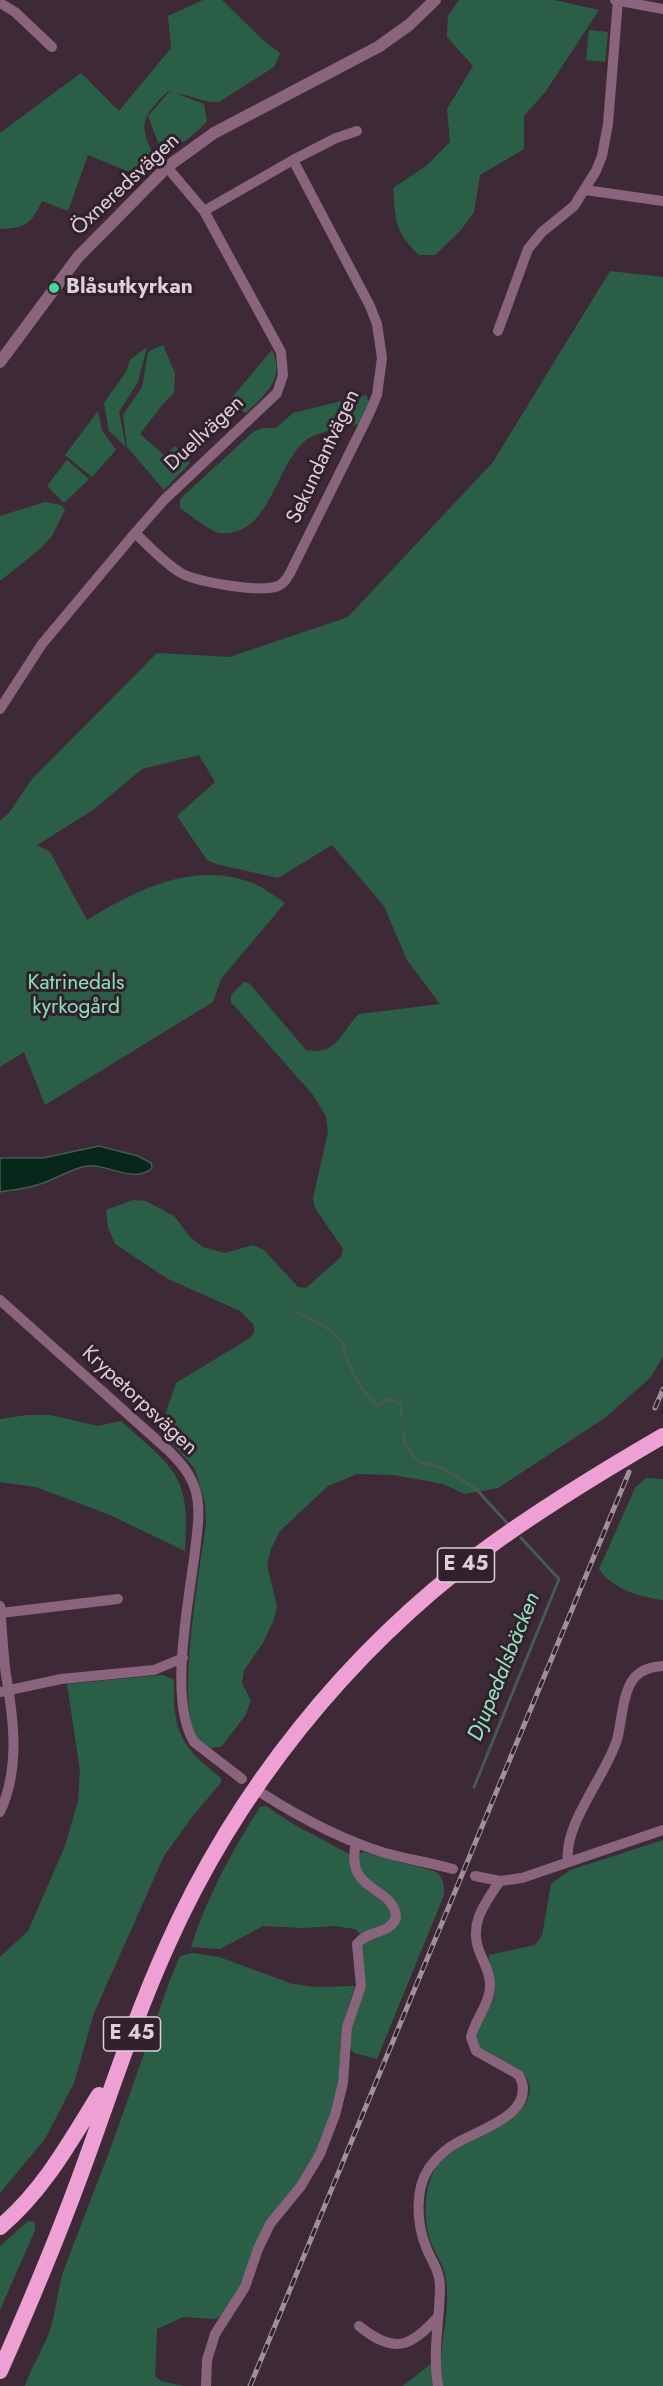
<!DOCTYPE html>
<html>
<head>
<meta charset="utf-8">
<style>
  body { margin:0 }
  canvas { display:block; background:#3d2a36 }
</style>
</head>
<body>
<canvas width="663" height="2386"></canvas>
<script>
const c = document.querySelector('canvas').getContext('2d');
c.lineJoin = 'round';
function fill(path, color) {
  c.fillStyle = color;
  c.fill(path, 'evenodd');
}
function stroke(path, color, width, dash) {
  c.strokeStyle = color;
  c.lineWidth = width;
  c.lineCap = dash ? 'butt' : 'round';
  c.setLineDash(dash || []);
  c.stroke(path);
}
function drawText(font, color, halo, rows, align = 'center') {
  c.font = font + ' Jost,sans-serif';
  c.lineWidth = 6;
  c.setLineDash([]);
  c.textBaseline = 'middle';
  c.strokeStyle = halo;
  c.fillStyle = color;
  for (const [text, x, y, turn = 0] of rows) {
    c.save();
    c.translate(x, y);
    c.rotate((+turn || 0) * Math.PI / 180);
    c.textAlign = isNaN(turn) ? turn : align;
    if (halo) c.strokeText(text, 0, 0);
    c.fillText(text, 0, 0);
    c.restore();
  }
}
const green = new Path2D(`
  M 203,0 L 222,0 L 264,41 L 280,53 L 274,67 L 219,102 C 205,104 191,95 175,93 L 204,104 L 207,122 C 194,133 177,154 159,145 L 148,116 L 168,93 L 174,93 L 167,92 C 146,114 137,121 152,152 L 144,169 L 132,173 L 88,155 L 68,211 L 42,201 C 31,224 26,228 0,229 L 0,133 L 81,73 L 119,111 L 171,48 L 168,16 Z
  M 459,0 L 554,0 L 599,10 L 546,91 L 524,116 L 524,149 L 480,175 L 474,212 L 461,230 L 435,255 L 419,255 C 394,231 396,221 393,188 L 426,166 L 450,142 L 447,109 L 473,66 L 447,37 L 448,16 Z
  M 589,30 L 608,32 L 605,62 L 586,60 Z
  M 610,271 L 663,277 L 663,1357 L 650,1378 L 606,1417 L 498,1488 L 465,1494 L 443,1484 L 416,1479 L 394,1475 L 357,1474 L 328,1486 L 280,1531 L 271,1549 L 267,1565 L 277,1606 L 273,1622 L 263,1643 L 244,1670 L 242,1683 L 251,1701 L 245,1716 L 221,1747 L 211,1748 C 206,1745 199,1742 196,1737 C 176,1704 200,1567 206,1524 L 205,1503 L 195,1469 L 172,1443 L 166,1412 L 176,1383 L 250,1338 L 254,1333 L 254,1325 L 240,1311 L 168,1279 L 115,1244 L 108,1227 L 106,1210 L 133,1200 L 146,1201 L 174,1216 L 190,1237 L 203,1247 L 225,1253 L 253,1245 L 264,1250 L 298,1287 L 306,1288 L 341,1257 L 343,1249 L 315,1208 L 313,1198 L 328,1132 L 326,1116 L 313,1095 L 231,1002 L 231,995 L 244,982 L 249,983 L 306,1050 C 338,1056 340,1032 359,1014 L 440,1004 L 407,960 L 384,906 L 332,845 L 278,878 L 216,864 L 207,860 L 177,816 L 215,782 L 199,755 L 142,769 L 93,810 L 37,845 L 50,852 L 87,920 C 138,889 197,859 257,885 C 267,890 276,897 285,903 L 221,979 L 213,1002 L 45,1105 L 24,1052 L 0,1067 L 0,821 L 9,813 L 32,779 L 157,653 L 230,657 L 348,617 L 493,462 Z
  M 163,345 L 175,373 L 174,393 L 163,404 L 140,434 L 165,456 L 175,446 L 190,463 L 164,490 L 127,447 L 123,415 L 142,387 L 148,352 Z
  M 147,347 L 138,382 L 119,412 L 126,447 L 109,431 L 104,403 L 126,372 L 130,360 Z
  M 272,350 C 286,378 265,395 246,413 L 237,408 L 230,400 Z
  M 366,395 L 369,402 L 359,424 C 345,427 316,432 306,440 C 274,466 271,538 219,533 C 210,531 189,514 180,508 L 180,499 L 253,432 L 263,428 L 276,428 L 293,413 Z
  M 98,411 L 102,430 L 116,450 L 92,477 L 65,455 Z
  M 67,460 L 89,479 L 64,503 L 47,486 Z
  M 45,502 L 61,505 L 65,510 L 52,536 L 40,549 L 0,581 L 0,516 Z
  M 27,1415 L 50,1415 L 98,1426 L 121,1421 C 174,1469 191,1474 185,1551 L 110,1515 L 36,1487 L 0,1482 L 0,1419 Z
  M 646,1478 L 663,1479 L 663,1600 C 640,1597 612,1589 599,1569 L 635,1488 Z
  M 162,1675 L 173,1679 C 175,1689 173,1701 175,1712 C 178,1744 198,1759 222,1779 L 220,1784 L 192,1817 L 164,1856 L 94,2013 L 74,2083 L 45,2139 L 0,2193 L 0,1957 L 28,1931 L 65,1846 L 78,1801 L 80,1771 L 67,1684 Z
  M 266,1806 L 293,1824 L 349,1854 C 352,1884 370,1891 391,1909 L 392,1921 L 361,1935 L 355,1929 L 334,1926 L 303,1928 L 263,1926 L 220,1949 L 191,1947 C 207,1897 232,1851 260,1807 Z
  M 663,1840 L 663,2386 L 403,2386 L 441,2356 C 443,2332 450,2303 446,2279 C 444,2266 437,2256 432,2245 C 423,2224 423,2189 435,2169 C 442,2159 452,2151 462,2145 C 485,2132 551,2109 523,2072 L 479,2047 C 470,2029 492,2011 495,1993 C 497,1979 487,1965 489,1955 L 535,1945 L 542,1936 L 551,1884 L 570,1870 Z
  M 363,1852 L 434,1871 C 444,1877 444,1884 444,1895 L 377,2059 L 354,2053 L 348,2046 L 357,2004 L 360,1945 L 399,1917 L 360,1874 L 357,1855 Z
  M 192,1953 L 219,1957 L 293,1984 L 316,1987 L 355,1986 L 342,2027 L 338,2083 L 331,2113 L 317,2152 L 224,2314 L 215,2319 L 183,2317 L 157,2329 L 155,2376 L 161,2381 L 183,2386 L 25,2386 C 31,2368 42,2351 49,2333 C 56,2313 57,2293 63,2272 L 111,2147 L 170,1980 L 180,1956 Z
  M 28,2221 L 35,2222 L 35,2230 L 0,2310 L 0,2246 Z`);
const water = new Path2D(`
  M 99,1146 L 138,1156 L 151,1163 L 152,1168 C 137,1183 111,1167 94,1166 C 78,1164 54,1181 37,1185 C 25,1189 12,1190 0,1192 L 0,1158 L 43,1158 Z`);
const stream = new Path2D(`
  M 295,1311 L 324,1326 L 342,1341 C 348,1367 358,1388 378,1406 L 387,1399 L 400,1403 L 402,1415
  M 404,1431 L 405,1444 L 418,1461 L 444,1469 L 476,1489 L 508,1524
  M 474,1787 L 559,1579 L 521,1538`);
const minor = new Path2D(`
  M 615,0 L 663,9
  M 0,3 L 15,12 L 52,47
  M 585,190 L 663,201
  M 204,211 L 293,160 L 336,138 L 357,131
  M 498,331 L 528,249 L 542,232 L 574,206 L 596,171 L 602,156 L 608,124 L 618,0
  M 135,533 C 149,546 164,563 181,573 C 197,582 260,593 278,586 C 284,584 287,578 290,573 L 369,414 L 377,395 L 382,358 L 377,324 L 370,306 L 293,160
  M 0,709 L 42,644 L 135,533 L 164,500 L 277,393 L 283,375 L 281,352 L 204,211 L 167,167
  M 0,1300 L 168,1450 C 181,1463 191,1474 196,1492 C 201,1511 197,1532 195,1551 C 189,1601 168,1700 194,1742 L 242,1779
  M 0,1606 C 2,1629 3,1653 6,1675 C 14,1721 20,1769 0,1812
  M 1,1613 L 118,1599
  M 0,1692 L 61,1679 L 154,1670 L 183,1658
  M 263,1794 C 301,1818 342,1840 385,1853 C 407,1859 431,1863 453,1869
  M 568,1862 C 563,1825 605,1777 617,1740 C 622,1721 622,1694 634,1678 C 642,1669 652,1667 663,1666
  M 475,1876 L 500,1881 L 522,1878 L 663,1830
  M 359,2326 C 394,2354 409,2348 438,2317
  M 206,2386 L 207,2360 L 215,2334 L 245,2287 L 258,2249 L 270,2224 L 301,2186 L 320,2154 L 335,2115 L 343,2083 L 347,2027 L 361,1986 L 357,1944 C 367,1930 389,1935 396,1918 C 395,1885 344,1894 356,1843
  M 438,2386 C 432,2352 440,2319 440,2286 C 440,2271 431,2260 426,2247 C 417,2224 414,2190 429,2168 C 437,2157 448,2147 460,2141 C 484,2128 538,2112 519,2075 L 476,2051 L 471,2037 C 475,2019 491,2003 490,1984 C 490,1973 484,1963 480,1953 C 468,1925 484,1904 500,1881`);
const tertiary = new Path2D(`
  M 0,362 L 78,257 L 167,167 L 214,133 L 378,47 L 409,25 L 435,0`);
const trunk = new Path2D(`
  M 0,2227 C 43,2191 70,2142 99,2095
  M 0,2371 C 28,2308 55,2244 79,2179 C 108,2101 133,2021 167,1946 C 236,1791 347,1652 483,1551 C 540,1509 601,1472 663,1436`);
const rail = new Path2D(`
  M 655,1408 L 663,1389
  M 250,2386 L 629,1472`);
const markers = [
  [54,288,6,"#4bd49b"]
];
const shields = [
  [466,1565,57],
  [132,2034,57]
];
const shieldNames = [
  ["E 45",466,1565],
  ["E 45",132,2034]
];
const streetNames = [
  ["Öxneredsvägen",126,185,-43],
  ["Duellvägen",205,434,-43],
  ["Sekundantvägen",324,457,-65],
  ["Krypetorpsvägen",139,1401,43]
];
const poiNames = [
  ["Blåsutkyrkan",66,288]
];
const parkNames = [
  ["Katrinedals",76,984],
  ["kyrkogård",76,1008]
];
const waterNames = [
  ["Djupedalsbäcken",505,1667,-68]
];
fill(green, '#2b5e47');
fill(water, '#062719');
stroke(water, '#465a52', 1.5);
stroke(stream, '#465a52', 3);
stroke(minor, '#8a637c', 10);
stroke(tertiary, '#8a637c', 12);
stroke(trunk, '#eea0d4', 16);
stroke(rail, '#9f9099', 5);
stroke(rail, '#32202c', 3, [9]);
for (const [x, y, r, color] of markers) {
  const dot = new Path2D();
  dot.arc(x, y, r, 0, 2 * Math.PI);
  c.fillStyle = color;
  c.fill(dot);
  stroke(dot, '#32202c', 2);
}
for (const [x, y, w] of shields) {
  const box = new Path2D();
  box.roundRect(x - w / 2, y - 17, w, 34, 4.5);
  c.fillStyle = '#32202c';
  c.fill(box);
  stroke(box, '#ddd0d8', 1.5);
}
drawText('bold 20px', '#ddd0d8', null, shieldNames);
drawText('21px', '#ddd0d8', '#32202c', streetNames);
drawText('bold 21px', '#ddd0d8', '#32202c', poiNames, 'left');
drawText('21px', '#88e2b7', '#32202c', parkNames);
drawText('italic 22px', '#8fe8bd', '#32202c', waterNames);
</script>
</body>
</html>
